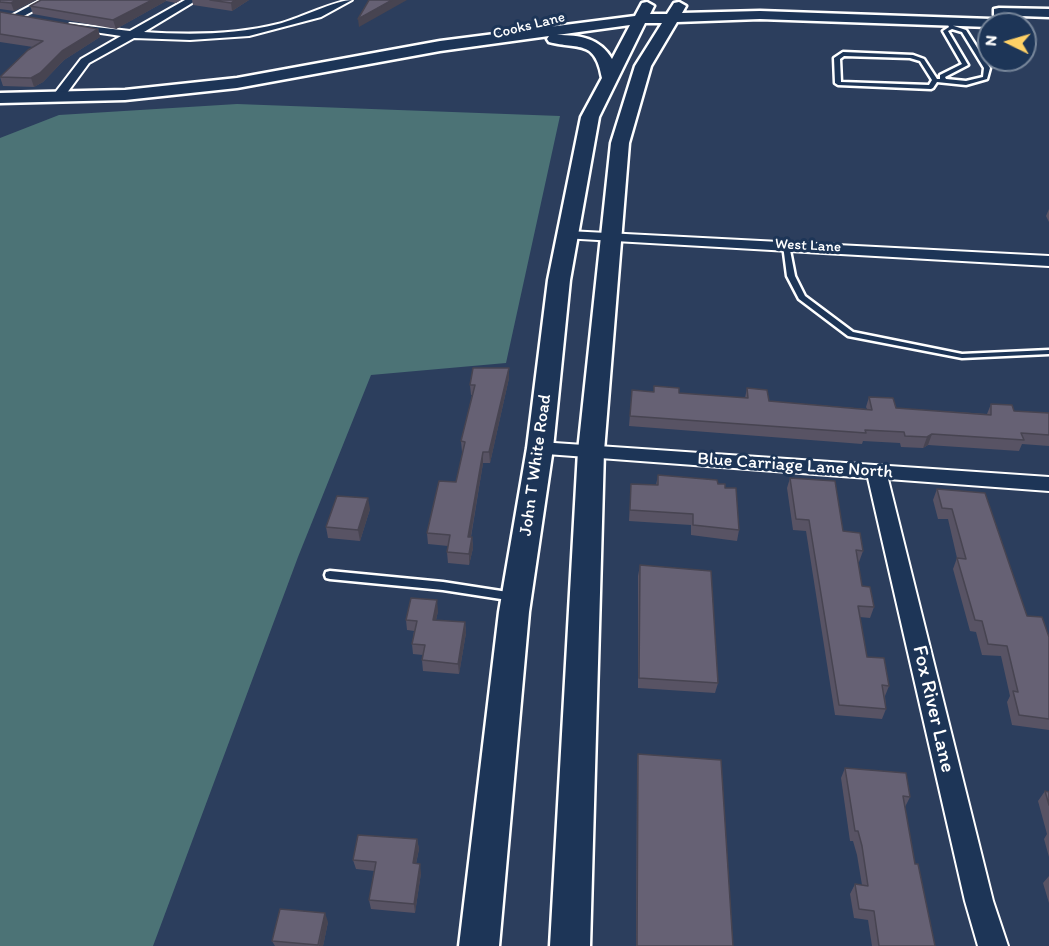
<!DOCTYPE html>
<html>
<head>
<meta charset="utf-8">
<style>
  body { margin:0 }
  #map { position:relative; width:1049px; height:946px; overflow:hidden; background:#2c3e5d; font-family:Itim,sans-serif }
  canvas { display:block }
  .north { position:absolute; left:977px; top:12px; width:60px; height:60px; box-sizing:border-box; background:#1d3557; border:2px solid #77869a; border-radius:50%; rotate:275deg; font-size:16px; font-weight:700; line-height:24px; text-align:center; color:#fff }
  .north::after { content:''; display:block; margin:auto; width:21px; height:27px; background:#ffd166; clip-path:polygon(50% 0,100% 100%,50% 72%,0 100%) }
</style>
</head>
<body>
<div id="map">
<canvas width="1049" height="946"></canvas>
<div class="north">N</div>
</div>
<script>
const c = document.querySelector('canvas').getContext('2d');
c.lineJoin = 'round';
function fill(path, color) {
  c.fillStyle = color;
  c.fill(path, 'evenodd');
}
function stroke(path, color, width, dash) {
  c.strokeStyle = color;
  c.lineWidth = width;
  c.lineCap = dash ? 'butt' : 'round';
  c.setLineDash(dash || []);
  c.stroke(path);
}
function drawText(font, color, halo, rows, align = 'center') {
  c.font = font + ' Itim,sans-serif';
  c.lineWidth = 6;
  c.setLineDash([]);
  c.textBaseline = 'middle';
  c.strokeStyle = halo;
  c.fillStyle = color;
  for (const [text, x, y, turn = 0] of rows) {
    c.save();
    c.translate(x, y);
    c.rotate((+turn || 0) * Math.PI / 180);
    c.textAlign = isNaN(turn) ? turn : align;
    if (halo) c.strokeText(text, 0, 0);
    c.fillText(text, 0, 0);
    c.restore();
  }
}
const green = new Path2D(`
  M 237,104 L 560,116 L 506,363 L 371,375 L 298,557 L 153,946 L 0,946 L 0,138 L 59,115 Z`);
const lane = new Path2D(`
  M 949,21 L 954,26 L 966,30 L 990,68 L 987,79 L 966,85 L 937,82 L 933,88 L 931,89 L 838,85 L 835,83 L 834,58 L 843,52 L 913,55 L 924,59 L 937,79 L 940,79 L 940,75 L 962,64 L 943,31 L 949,27 L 947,22 ZM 952,29 L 962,32 L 984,68 L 983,77 L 966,81 L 946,79 L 945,77 L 968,65 L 948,31 ZM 844,56 L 910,58 L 920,61 L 932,80 L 929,85 L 841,82 L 840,59 Z
  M 786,243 L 789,245 L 795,276 L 805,296 L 853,332 L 962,354 L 1049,350 L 1049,354 L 962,358 L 848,336 L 799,299 L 787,276 L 783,245 Z
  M 330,571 L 443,582 L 514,593 L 518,594 L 519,597 L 518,600 L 514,601 L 443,590 L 330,579 L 326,578 L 325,575 L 326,572 Z`);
const street = new Path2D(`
  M 41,0 L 54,0 L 20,18 L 11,16 Z
  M 185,0 L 197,0 L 144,32 C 188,35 234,35 278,24 C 298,19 336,0 352,0 L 321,17 L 249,36 L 190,40 L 134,38 L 89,63 L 61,101 L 53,101 L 51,98 L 81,59 L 121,36 L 74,29 L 69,26 L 70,24 L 130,31 Z
  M 568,231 L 1049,256 L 1049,266 L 563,238 L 561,235 L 563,232 Z
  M 540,442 L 1049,477 L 1049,491 L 888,479 L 993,901 L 1008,946 L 978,946 L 965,901 L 868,478 L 533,453 L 531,448 L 533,443 Z`);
const secondary = new Path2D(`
  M 647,2 L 654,6 L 650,14 L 667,14 L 674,3 L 679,2 L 686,6 L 682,13 L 760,11 L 1020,20 L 1027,24 L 1025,27 L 1025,24 L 989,24 L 989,27 L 760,19 L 677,22 L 651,66 L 629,143 L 604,451 L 590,946 L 550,946 L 578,451 L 611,143 L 635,66 L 662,23 L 645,23 L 599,117 L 570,280 L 553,448 L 529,612 L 499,946 L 459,946 L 499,612 L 527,448 L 548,280 L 581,117 L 602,78 C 595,39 579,50 549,42 L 547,39 L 549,36 L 440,51 L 237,88 L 125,100 L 0,103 L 0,93 L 125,90 L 237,78 L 440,41 L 635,16 L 642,3 ZM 630,25 L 612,59 C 600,38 580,35 557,35 Z
  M 999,8 L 1049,9 L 1049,17 L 994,15 L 994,9 Z`);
const wall = new Path2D(`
  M 0,0 L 36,0 L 14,11 L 0,9 Z
  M 41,0 L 181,0 L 176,3 L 166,1 L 116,29 L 33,14 L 30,6 Z
  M 192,0 L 249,0 L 232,11 L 193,5 Z
  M 0,12 L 98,29 L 100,37 L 64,60 L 43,82 L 34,87 L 3,86 L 0,77 L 33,47 L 0,42 Z
  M 1049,209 L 1049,222 L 1046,216 Z
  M 509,378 L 490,463 L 483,463 L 471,537 L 472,537 L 473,548 L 469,565 L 448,563 L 447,552 L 448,546 L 428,544 L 427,533 L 456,482 L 463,452 L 462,452 L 461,441 L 472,395 L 471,395 L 470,385 Z
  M 654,386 L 679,393 L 745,398 L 747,388 L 769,401 L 867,409 L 866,407 L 869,397 L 896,408 L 987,414 L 991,404 L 1014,411 L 1049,413 L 1049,446 L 1022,444 L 1019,451 L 928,445 L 923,448 L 901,447 L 900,443 L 863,441 L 862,444 L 629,426 L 632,390 L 654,392 Z
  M 658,475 L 718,484 L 725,488 L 739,530 L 737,541 L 691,535 L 691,525 L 629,521 L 631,484 L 656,485 Z
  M 790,478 L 863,551 L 859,562 L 858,562 L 862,586 L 874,607 L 870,618 L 860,617 L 867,657 L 889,686 L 885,696 L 886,709 L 882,719 L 835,715 L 806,531 L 793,530 L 787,488 Z
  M 937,489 L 985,493 L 1027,616 L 1049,637 L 1049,730 L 1012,725 L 1007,702 L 1010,696 L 1001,656 L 982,655 L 976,632 L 970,631 L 953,569 L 957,558 L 948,519 L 938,519 L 933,500 Z
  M 370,509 L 360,541 L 328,538 L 326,527 Z
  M 640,565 L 718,683 L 715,693 L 638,688 L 638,576 Z
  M 438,611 L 436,620 L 465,622 L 466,633 L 459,674 L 423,671 L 422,660 L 423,655 L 413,654 L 412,644 L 414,631 L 407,630 L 406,620 Z
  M 638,754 L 733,946 L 636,946 L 637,764 Z
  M 845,768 L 910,797 L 905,807 L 915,864 L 935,946 L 872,946 L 868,920 L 854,918 L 850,894 L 855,884 L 862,885 L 857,855 L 853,841 L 850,841 L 841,778 Z
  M 1045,791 L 1049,792 L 1049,857 L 1044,839 L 1047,834 L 1038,801 Z
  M 417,839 L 419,849 L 416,864 L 421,873 L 415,913 L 371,909 L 369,900 L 374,871 L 356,869 L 353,860 Z
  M 1049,876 L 1049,903 L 1043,883 Z
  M 328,922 L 323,946 L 275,946 L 272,941 Z`);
const shadedWall = new Path2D(`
  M 16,0 L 36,0 L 14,11 L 11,3 Z
  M 152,0 L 166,0 L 166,1 L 116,29 L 113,20 Z
  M 235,0 L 249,0 L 232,11 L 231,3 Z
  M 392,0 L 407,0 L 359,27 L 358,19 Z
  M 98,29 L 100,37 L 64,60 L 43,82 L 34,87 L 31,78 L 62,51 Z
  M 509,368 L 509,378 L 490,463 L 489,452 Z
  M 932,434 L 928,445 L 923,448 L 927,437 Z
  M 483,452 L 483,463 L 469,547 L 468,537 Z
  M 368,498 L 370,509 L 360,541 L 358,530 Z
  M 472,537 L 473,548 L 469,565 L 469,554 Z
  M 437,600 L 438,611 L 434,630 L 433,620 Z
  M 465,622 L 466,633 L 459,674 L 458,664 Z
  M 417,839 L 419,849 L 414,873 L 413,863 Z
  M 420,864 L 421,873 L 415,913 L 414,904 Z
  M 325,913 L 328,922 L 323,946 L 319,946 Z`);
const building = new Path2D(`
  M 0,0 L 16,0 L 11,3 L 0,2 Z
  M 41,0 L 152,0 L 113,20 L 30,6 Z
  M 210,0 L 235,0 L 231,3 Z
  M 369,0 L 392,0 L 358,19 Z
  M 0,12 L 98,29 L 62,51 L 40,73 L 31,78 L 0,77 L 28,50 L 43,41 L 0,34 Z
  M 473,368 L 509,368 L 489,452 L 483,452 L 468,537 L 472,537 L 469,554 L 447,552 L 450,535 L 427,533 L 439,481 L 456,482 L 465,442 L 461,441 L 475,385 L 470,385 Z
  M 654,386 L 679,388 L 679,393 L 748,398 L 747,388 L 767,390 L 769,401 L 872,410 L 869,397 L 893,398 L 896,408 L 991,415 L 991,404 L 1012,405 L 1014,411 L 1049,413 L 1049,435 L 1021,433 L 1024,440 L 932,434 L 927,437 L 905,436 L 904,432 L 865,430 L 866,433 L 630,416 L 632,390 L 654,392 Z
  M 658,475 L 717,480 L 718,484 L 725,484 L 725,488 L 736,488 L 739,530 L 693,525 L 693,514 L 630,510 L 631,484 L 658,485 Z
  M 790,478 L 835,481 L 843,531 L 860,533 L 863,551 L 856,550 L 862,586 L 870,587 L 874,607 L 858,606 L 867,657 L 884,658 L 889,686 L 882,685 L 886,709 L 839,705 L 809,520 L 796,519 Z
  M 937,489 L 985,493 L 1027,616 L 1042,617 L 1049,637 L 1049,719 L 1019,715 L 1013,691 L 1018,692 L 1007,646 L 988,644 L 982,621 L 975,620 L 957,558 L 966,559 L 952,509 L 942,508 Z
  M 337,496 L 368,498 L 358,530 L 326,527 Z
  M 640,565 L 711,571 L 718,683 L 639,678 Z
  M 411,598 L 437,600 L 433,620 L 465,622 L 458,664 L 422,660 L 425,645 L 412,644 L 417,621 L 406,620 Z
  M 638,754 L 721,760 L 733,946 L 637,946 Z
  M 845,768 L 906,773 L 910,797 L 903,796 L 915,864 L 918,864 L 935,946 L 879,946 L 874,911 L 859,909 L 855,884 L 868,886 L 862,846 L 858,831 L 855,831 Z
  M 1045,791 L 1049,792 L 1049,805 Z
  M 358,835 L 417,839 L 413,863 L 420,864 L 414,904 L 369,900 L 376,862 L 353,860 Z
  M 280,909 L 325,913 L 318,945 L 272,941 Z`);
const farStreetnames = [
  ["Cooks Lane",529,26,-14],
  ["West Lane",808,246,3]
];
const streetNames = [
  ["John T White Road",536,465,-82],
  ["Blue Carriage Lane North",795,466,4]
];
const nearStreetnames = [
  ["Fox River Lane",933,709,77]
];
fill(green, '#4c7376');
stroke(lane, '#fff', 5);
stroke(street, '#fff', 4);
stroke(secondary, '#fff', 5);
fill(lane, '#1d3557');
fill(street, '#1d3557');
fill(secondary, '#1d3557');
fill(wall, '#585364');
fill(shadedWall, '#474451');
fill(building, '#666174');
stroke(building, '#474451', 1.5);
drawText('15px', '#fff', '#1d3557', farStreetnames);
drawText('18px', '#fff', '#1d3557', streetNames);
drawText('21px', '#fff', '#1d3557', nearStreetnames);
</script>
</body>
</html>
